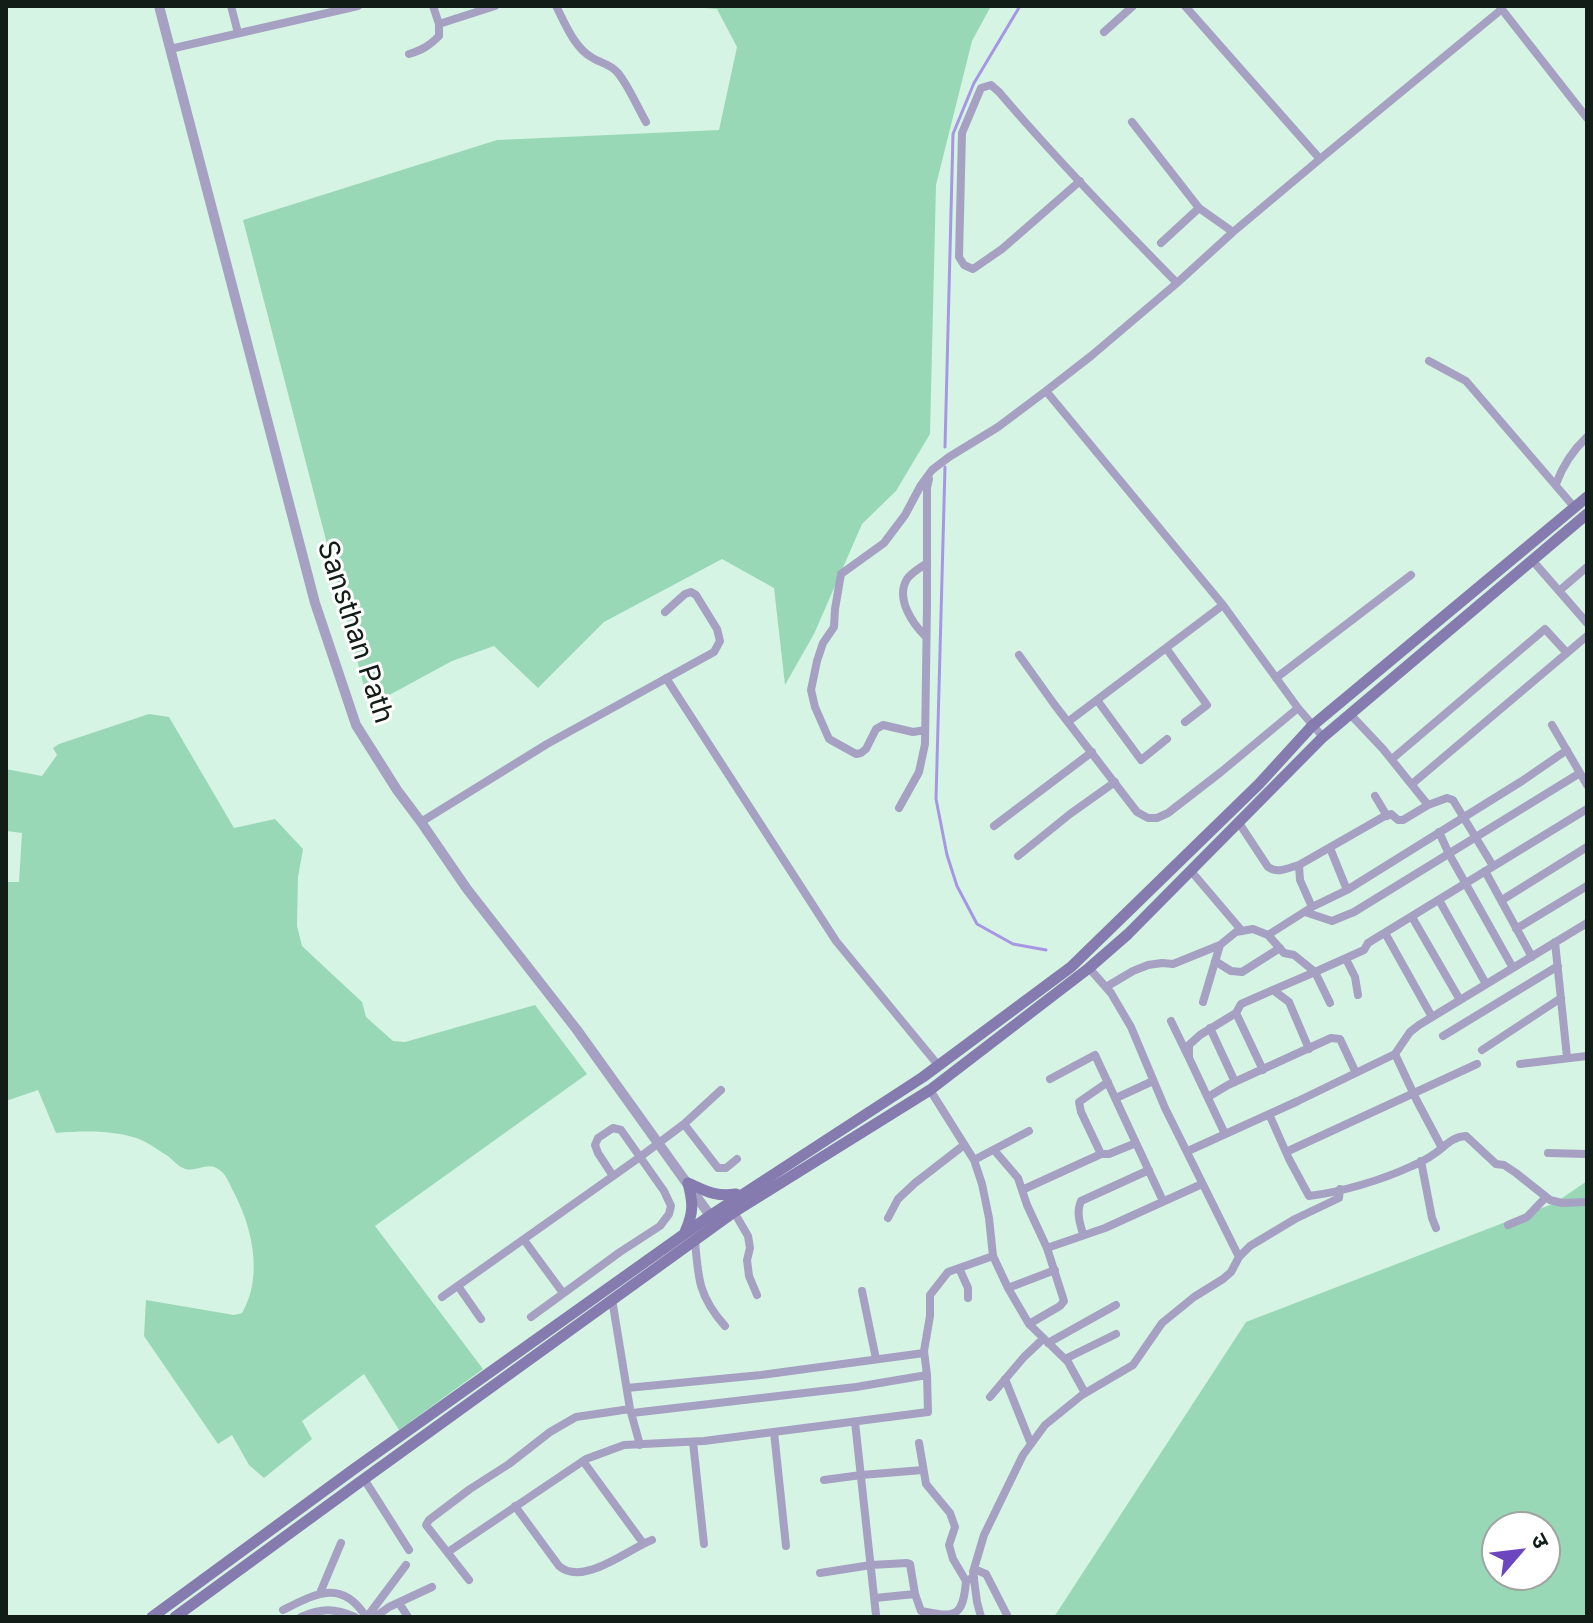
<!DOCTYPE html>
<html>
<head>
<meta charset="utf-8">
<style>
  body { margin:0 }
  #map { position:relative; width:1593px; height:1623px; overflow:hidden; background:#d6f4e3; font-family:Inter,"Noto Sans Devanagari",sans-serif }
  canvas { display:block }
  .frame { position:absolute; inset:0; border:8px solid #121d17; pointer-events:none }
  .north { position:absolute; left:1481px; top:1511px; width:80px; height:80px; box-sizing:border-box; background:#fff; border:2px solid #a0a5a2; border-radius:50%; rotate:62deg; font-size:22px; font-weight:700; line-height:32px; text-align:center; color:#121d17 }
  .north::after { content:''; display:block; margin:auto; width:28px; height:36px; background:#6c46be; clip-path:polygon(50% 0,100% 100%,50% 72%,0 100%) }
</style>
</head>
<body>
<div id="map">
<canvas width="1593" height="1623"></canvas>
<div class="frame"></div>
<div class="north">उ</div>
</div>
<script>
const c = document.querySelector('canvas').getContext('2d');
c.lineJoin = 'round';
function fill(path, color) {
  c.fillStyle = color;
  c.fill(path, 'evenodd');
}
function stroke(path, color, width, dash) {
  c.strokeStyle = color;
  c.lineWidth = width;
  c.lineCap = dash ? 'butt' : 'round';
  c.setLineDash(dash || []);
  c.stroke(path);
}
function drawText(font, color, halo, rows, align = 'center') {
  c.font = font + ' Inter,sans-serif';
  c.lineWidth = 6;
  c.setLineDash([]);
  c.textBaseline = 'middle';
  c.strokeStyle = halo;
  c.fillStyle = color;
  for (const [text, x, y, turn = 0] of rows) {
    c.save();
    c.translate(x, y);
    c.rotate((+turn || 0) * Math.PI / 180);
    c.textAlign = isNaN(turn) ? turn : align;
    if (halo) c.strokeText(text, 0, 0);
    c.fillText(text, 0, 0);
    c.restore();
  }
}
const green = new Path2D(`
  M 681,6 L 991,6 L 972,41 L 936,185 L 930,434 L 896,491 L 862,524 L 814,634 L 785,685 L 774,588 L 722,559 L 604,622 L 538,688 L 494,646 L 452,661 L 369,706 L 243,220 L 497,140 L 719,130 L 737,47 L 717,9 Z
  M 149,714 L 169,717 L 234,828 L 275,819 L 303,849 L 298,877 L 297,926 L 302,946 L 362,1002 L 366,1017 L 393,1041 L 405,1042 L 535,1005 L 587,1074 L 375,1226 L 483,1369 L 399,1430 L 364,1374 L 302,1421 L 312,1439 L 264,1478 L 249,1465 L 232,1435 L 218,1444 L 144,1336 L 146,1300 L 234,1315 L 242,1313 C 264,1276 252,1225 232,1189 C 229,1182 225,1173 218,1169 C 207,1161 194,1174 183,1168 C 176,1165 171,1157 163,1153 C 155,1148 146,1141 136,1138 C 110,1130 83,1131 56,1133 L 38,1090 L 6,1101 L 6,882 L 19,882 L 22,833 L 6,831 L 6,769 L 42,776 L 57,755 L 53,748 L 59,744 Z
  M 1587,1181 L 1587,1617 L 1054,1617 L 1246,1322 L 1555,1203 ZM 1497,1527 L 1545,1527 L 1545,1575 L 1497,1575 Z`);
const stream = new Path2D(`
  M 945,447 L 953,134 L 974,83 L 1020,6
  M 945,467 L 936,799 L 947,855 L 957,886 L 977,924 L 1013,944 L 1046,950`);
const minor = new Path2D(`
  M 231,6 L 238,33
  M 556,6 C 565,23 574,47 591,57 C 600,63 611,64 618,73 C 629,87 637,106 646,122
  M 1185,6 L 1320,159
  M 1500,7 L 1587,118
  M 439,24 L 495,6
  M 1104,32 L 1133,6
  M 170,49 L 358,6
  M 409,54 C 422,50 429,46 439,36 L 439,24 L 433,6
  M 1132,122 L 1199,208 L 1233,232
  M 1080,181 L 1002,249 L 973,269 L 964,265 L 959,257 L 962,133 L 981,88 L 991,85 L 999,92 C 1056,159 1116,221 1177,283
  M 1161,243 L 1199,208
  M 1429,361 L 1466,381 L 1575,508
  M 1556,484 C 1563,465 1572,451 1587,437
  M 1532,560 L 1587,623
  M 1559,591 L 1587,567
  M 926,637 C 913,624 895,599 907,579 C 912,572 920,568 927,563
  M 1166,648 L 1207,705 L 1185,722
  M 1019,655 L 1054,704 L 1137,812 L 1148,818 L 1157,818 L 1168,813 L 1221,772 L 1298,708
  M 666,678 L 836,941 L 938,1065
  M 1276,678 L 1411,575
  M 1097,700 L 1141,760 L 1167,739
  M 1350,714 L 1383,749 L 1428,805
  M 1069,721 L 1223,605
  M 1552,725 L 1587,785
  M 925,730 L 913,732 L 883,725 L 876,729 L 866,749 L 861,753 L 856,754 L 829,739 L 815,707 L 811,690 L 817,661 L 823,643 L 834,627 L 835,609 L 841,574 L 884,543 L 905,515 L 921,485 L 932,470 L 949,457 L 998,427 L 1046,391
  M 1323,737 L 1298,708 L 1223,605 L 1046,391 L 1091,356 L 1177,283 L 1233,232 L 1320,159 L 1502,9
  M 1392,759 L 1545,629 L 1567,653
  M 1412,784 L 1587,636
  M 1375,796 L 1387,816
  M 899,808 L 919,772 L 925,744 L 927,605 L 927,488 L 929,479
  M 421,822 L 547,744 L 714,652 L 720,641 L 717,629 L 696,595 L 691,592 L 685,594 L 665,612
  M 1239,823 L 1268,867 C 1278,874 1288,868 1299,865
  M 994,826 L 1092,752
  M 1439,832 L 1449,854 L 1513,968
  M 1330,848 L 1347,890
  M 1018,856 L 1070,814 L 1115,782
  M 1191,871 L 1242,931
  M 1485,871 L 1532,957
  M 1439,900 L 1486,984
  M 1502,900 L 1587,847
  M 1312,907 L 1300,880 L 1299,865 L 1383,817 L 1391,814 L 1398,820 L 1403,820 L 1428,805 L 1447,798 L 1453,800 L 1493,866
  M 1305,912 L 1332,921 L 1354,912 L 1580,773
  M 1412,917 L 1460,1000
  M 1516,929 L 1587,886
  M 1385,933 L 1432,1017
  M 1268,935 L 1312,907 L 1347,890 L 1522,781 L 1567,750
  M 1555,942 L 1567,1057
  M 1346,959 L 1355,977 L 1358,995
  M 1215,961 L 1231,971 L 1242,972 L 1280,948
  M 1089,968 L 1111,993 L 1131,1027 L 1165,1108 L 1239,1257
  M 1106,987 L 1133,971 L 1148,965 L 1162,963 L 1173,964 L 1220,945
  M 1273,990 L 1315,972 L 1330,1003
  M 1203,1002 L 1220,945 L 1236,932 L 1253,929 L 1268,935 L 1284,953 L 1294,955 L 1315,972 L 1364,950 L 1368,943 L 1587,809
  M 1236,1013 L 1241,1004 L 1273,990 L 1289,1002 L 1309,1049
  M 1171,1021 L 1188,1056
  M 1210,1028 L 1235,1082
  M 1443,1036 L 1558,966
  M 1482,1050 L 1561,998
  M 1395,1054 L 1417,1101 L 1442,1148
  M 1520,1064 L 1587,1056
  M 1050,1079 L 1095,1055 L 1163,1201
  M 1108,1082 L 1079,1102 L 1081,1112 L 1101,1154 L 1109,1154 L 1136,1143
  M 930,1090 L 974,1160 L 982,1184 L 989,1218 L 993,1256 L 1008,1288 L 1029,1324 L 1068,1362 L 1085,1393
  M 1208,1097 L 1228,1085 L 1331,1038 L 1340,1039 L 1356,1073
  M 1116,1098 L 1153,1081
  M 1269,1114 L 1289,1159 L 1309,1196 C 1342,1192 1382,1180 1412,1166 C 1419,1163 1427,1159 1434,1154 C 1445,1147 1451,1137 1466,1136 L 1496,1164 L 1504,1165 L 1516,1173 L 1550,1200 L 1562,1203 L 1587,1202
  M 684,1124 L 718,1168 L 726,1168 L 737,1159
  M 1225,1134 L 1189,1058 L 1189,1045 L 1200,1035 L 1236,1013 L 1263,1070
  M 994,1150 L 1018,1178 L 1027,1205 L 1047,1248 L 1064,1301 L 1060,1306 L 1029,1324
  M 1188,1151 L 1298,1101 L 1395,1054 L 1410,1032 L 1419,1025 L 1587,923
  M 1286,1152 L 1477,1064
  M 1548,1153 L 1587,1154
  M 974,1160 L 1029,1131
  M 1421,1161 L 1432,1218 L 1436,1228
  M 1022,1190 L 1101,1154
  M 734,1212 L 748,1236 L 750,1248 L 747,1260 L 749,1276 L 757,1295
  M 888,1218 L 898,1199 L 915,1183 L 964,1145
  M 1508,1225 L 1527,1217 L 1546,1197
  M 1083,1234 C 1080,1224 1076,1212 1081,1201 L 1149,1170
  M 524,1240 L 563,1293
  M 695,1240 C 698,1279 699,1297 725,1326
  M 1047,1248 L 1105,1228 L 1202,1184
  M 959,1268 L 968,1288 L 968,1298
  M 458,1286 L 481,1319
  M 1008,1288 L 1055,1270
  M 862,1291 L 876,1359
  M 442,1297 L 640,1157 L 684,1124 L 721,1090
  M 612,1299 L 630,1409 L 640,1445
  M 531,1317 L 620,1252 L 660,1226 L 669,1214 L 671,1206 L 664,1191 L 621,1130 L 613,1128 L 598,1138 L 595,1145 L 598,1153 L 613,1176
  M 1048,1343 L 1116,1305
  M 1065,1359 L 1116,1334
  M 1005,1379 L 1031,1444
  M 627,1388 L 761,1375 L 924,1353
  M 990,1397 L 1024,1357 L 1043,1339
  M 632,1413 L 856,1387 L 927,1375
  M 855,1422 L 876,1615
  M 774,1432 L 786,1546
  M 693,1442 L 704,1544
  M 919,1443 L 926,1484 L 950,1513 L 955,1527 L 949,1545 L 953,1559 L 966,1581
  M 583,1461 L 643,1543
  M 364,1479 L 409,1550
  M 824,1480 L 861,1475 L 923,1470
  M 515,1506 L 559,1566 C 583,1587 628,1549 652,1540
  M 448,1552 L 586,1459 L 624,1445 L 704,1441 L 928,1412 L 927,1375 L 924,1351 L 930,1316 L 930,1295 L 948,1272 L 993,1256
  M 974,1569 L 986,1574 L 1008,1617
  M 820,1573 L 871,1565 L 907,1563 L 910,1564 L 915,1594 L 921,1611 C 955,1618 963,1618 966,1581 L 974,1577
  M 469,1580 L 426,1525 L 429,1520 L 470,1489 L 509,1464 L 550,1432 L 576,1417 L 630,1409
  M 320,1593 L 341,1543
  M 875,1598 L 915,1594
  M 399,1603 L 408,1617
  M 283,1610 C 315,1594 342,1578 366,1617
  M 301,1617 C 321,1608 335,1608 355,1617
  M 367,1617 L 406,1565
  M 375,1617 L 389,1607 L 432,1587
  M 981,1617 L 977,1602 L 973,1572 L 984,1535 L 1023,1455 L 1045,1425 L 1082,1395 L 1133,1365 L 1162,1323 L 1194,1297 L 1223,1279 L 1231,1272 L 1239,1257 L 1250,1246 L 1295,1219 L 1339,1198 L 1340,1189`);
const tertiary = new Path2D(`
  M 159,6 L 315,603 L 356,725 L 397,790 L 421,822 L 467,889 L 577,1030 L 714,1221`);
const secondary = new Path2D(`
  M 688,1183 C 706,1191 715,1197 736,1194
  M 685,1232 C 694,1212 693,1203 688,1183
  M 152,1617 L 354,1469 L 711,1215 L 923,1077 L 1071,967 L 1259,784 L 1312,726 L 1587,497
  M 175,1617 L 364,1479 L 734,1212 L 930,1090 L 1089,968 L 1128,934 L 1323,737 L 1587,514`);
const streetNames = [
  ["Sansthan Path",355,632,72]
];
fill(green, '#99d8b7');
stroke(stream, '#a796e4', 3);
stroke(minor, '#a6a0c3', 8);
stroke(tertiary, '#a6a0c3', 10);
stroke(secondary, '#857bae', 11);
drawText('28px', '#121d17', '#fff', streetNames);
</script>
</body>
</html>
